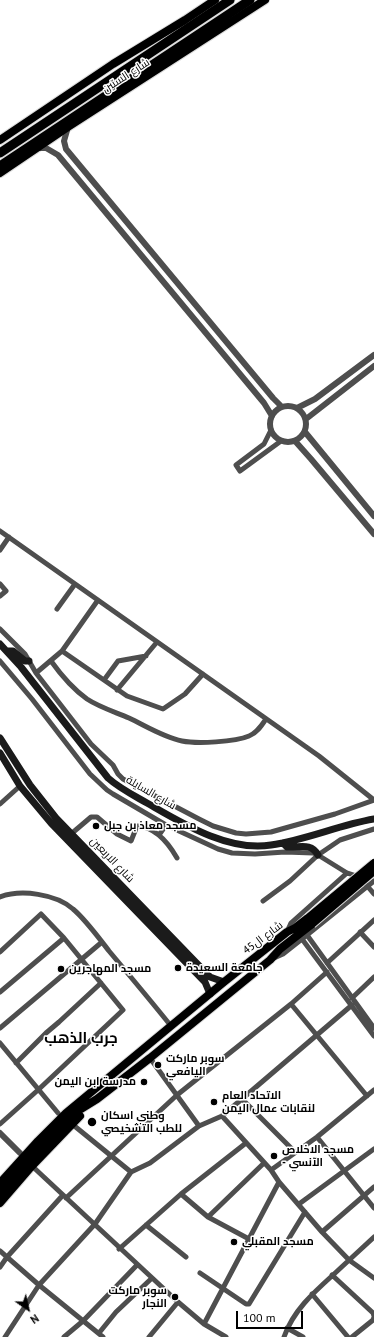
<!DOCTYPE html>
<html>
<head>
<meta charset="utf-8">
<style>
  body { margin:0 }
  #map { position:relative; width:374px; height:1337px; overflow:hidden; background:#fff; font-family:"PT Sans",sans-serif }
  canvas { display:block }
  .north { position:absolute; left:8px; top:1289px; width:40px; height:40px; -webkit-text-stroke:3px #fff; paint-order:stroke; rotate:146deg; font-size:11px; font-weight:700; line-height:16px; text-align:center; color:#000 }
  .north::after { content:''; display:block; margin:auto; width:14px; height:18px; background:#000; clip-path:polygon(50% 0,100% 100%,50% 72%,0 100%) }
  .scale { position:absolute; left:236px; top:1311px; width:67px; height:18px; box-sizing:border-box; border:2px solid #000; border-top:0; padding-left:5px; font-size:12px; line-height:14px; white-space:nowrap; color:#000; -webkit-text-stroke:3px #fff; paint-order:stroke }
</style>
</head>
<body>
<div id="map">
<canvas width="374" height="1337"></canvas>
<div class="north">N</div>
<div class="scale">100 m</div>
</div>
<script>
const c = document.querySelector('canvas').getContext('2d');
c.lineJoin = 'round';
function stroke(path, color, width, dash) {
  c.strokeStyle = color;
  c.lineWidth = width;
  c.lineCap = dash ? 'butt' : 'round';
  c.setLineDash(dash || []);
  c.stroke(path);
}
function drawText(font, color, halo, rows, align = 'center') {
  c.font = font + ' "PT Sans",Cairo,sans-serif';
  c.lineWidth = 3;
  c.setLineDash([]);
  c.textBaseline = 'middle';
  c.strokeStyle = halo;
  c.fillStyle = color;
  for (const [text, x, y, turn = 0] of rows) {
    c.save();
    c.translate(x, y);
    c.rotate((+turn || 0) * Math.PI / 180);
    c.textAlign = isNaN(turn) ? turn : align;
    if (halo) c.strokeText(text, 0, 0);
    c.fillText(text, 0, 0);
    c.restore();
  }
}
const minor = new Path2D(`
  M 271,430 L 264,444 L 236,465 L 240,471 L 281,441
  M 0,531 L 319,756 L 374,800
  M 0,550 L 9,537
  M 0,584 L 6,591 L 0,596
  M 57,609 L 75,584
  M 0,629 L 25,654 L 36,673 L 91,744 L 113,765 L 118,774 L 123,779 L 199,819 L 213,826 L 236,833 L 246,834 L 271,832 L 335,814 L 374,800
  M 62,651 L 127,696 L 163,709 L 185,694 L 203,674
  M 0,661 L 32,699 L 90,774 L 107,790 L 113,794 L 166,825 L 218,849 L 232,853 L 255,854 L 285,852 L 313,853 L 318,855 L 347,873 C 358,875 367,885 374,894
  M 51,661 C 61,675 73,689 87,699 C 99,707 115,712 129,718 C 146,726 163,737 182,741 C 197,744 235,742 249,736 C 257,733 262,725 266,719
  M 36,673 L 62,651 L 98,600
  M 104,680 L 118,661 L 146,656
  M 117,690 L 157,642
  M 0,804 L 20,786
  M 71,834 L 91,817 L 97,817 L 117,834 L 131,841 L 137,826 C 156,827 169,844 177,858
  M 159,835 L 166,825
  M 0,897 C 21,889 56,894 73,909 C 85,919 99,938 109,951 C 130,976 151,1001 171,1026
  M 263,901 L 290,881 L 318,855 L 340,840 L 374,829
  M 287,932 L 291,923 L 347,873
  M 360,932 L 374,947
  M 307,935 L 374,1028
  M 302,939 L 374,1036
  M 0,952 L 41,914 L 64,938 L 123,1010 L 38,1090 L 0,1124
  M 274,958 L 283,954 L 302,939 L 374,881
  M 327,963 L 374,920
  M 0,992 L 64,938
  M 352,998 L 374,977
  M 291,1004 L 367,1096
  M 0,1028 L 102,942
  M 0,1043 L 58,1113
  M 150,1058 L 199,1126
  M 16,1063 L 46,1033 L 59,1022 L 101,983
  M 242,1099 L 295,1152
  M 222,1116 L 271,1170 L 279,1182 L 322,1232 L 349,1260 L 374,1278
  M 72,1124 L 131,1172
  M 317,1137 L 374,1208
  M 32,1166 L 178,1302 L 204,1324 L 226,1337
  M 271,1170 L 317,1137 L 374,1090
  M 181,1194 L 208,1217 L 249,1239
  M 66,1198 L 177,1095 L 291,1004 L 327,972
  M 299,1204 L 374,1149
  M 208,1217 L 264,1163
  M 146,1225 L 186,1257
  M 322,1232 L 374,1187
  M 119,1249 L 181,1194 L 246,1143
  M 0,1251 L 39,1285 L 103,1337
  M 0,1267 L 7,1257 L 63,1195
  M 200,1273 L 246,1304 L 249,1304 L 305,1212
  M 332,1275 L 373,1313 L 374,1316
  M 312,1294 L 348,1337
  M 204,1324 L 279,1182
  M 287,1328 L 303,1337
  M 99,1333 L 116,1312 L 152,1278
  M 5,1337 L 39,1285 L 95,1224 L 131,1172 L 150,1163 L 199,1126 L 222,1116 L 352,1005
  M 64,1337 L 83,1321 L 137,1265
  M 149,1337 L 178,1302
  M 284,1337 C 293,1311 313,1293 333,1275 C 347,1262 360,1250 374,1237
  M 352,1337 L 373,1320 L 374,1317`);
const tertiary = new Path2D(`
  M 68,127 L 64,141 L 66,149 L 273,398 L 282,407
  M 37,148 L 46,148 L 58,155 L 264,403 L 272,416
  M270 424a18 18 0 1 1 36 0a18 18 0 1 1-36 0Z
  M 297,408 L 315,399 L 374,355
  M 306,419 L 374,366
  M 305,432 L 374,516
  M 295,441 L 311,459 L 374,534
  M 0,1133 L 20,1153`);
const secondary = new Path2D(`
  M 0,644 L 21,667 L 108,778 C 119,788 133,795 147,803 C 182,823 228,852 271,845 C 306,840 339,825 374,819
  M 7,651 L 13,651 L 25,661 L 29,661
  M 0,738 L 30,785 L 56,818 L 210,977 L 224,982
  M 0,753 L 20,786 L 51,823 L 205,982 L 210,994
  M 283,843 L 287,847 C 299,848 311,842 318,855`);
const primary = new Path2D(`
  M 0,140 L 113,64 L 185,20 L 215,0
  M 0,173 L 68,127 L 265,0
  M 0,1183 L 38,1141 L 66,1113 L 224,982 L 287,932 L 295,928 L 308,918
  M 0,1193 L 43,1144 L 76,1112 L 97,1099 L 150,1058 L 270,960 L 280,949 L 312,924
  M 0,1203 L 32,1166 L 80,1116`);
const trunk = new Path2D(`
  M 0,153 L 230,0
  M 0,166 L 250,0`);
const primaryBridge = new Path2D(`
  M 308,918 L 374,863
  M 312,924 L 374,871`);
const markers = [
  [96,826,4,"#000"],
  [178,968,4,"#000"],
  [61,969,4,"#000"],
  [158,1065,4,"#000"],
  [144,1082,4,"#000"],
  [214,1102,4,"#000"],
  [92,1122,5,"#000"],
  [274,1156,4,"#000"],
  [234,1242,4,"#000"],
  [175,1297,4,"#000"]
];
const streetNames = [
  ["شارع الستين",126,76,-33],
  ["شارع السايلة",151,793,30],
  ["شارع الاربعين",112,860,46],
  ["شارع ال45",263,938,-37]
];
const poiNames = [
  ["مسجد معاذ بن جبل",104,826],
  ["جامعة السعيدة",186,968],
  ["مسجد المهاجرين",69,969],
  ["سوبر ماركت",166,1059],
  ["اليافعي",166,1072],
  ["مدرسة ابن اليمن",136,1082,"right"],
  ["الاتحاد العام",222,1096],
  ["لنقابات عمال اليمن",222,1109],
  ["وطني اسكان",101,1116],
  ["للطب التشخيصي",101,1129],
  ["مسجد الاخلاص",282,1150],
  ["- الآنسي",282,1163],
  ["مسجد المقبلي",242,1242],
  ["سوبر ماركت",167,1291,"right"],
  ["النجار",167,1304,"right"]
];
const districtNames = [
  ["جرب الذهب",81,1039]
];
stroke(primary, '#dbdbdb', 10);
stroke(trunk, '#dbdbdb', 11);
stroke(minor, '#4e4e4e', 5);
stroke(tertiary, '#4e4e4e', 6);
stroke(secondary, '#1b1b1b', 7);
stroke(primary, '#000', 8);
stroke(trunk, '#000', 9);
stroke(primaryBridge, '#dbdbdb', 10, []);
stroke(primaryBridge, '#000', 8);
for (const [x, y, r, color] of markers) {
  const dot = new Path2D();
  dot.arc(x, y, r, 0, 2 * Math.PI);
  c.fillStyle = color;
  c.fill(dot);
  stroke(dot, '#fff', 1.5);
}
drawText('11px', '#000', '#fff', streetNames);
drawText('bold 11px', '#000', '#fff', poiNames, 'left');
drawText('bold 15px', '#000', '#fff', districtNames);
</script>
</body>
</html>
